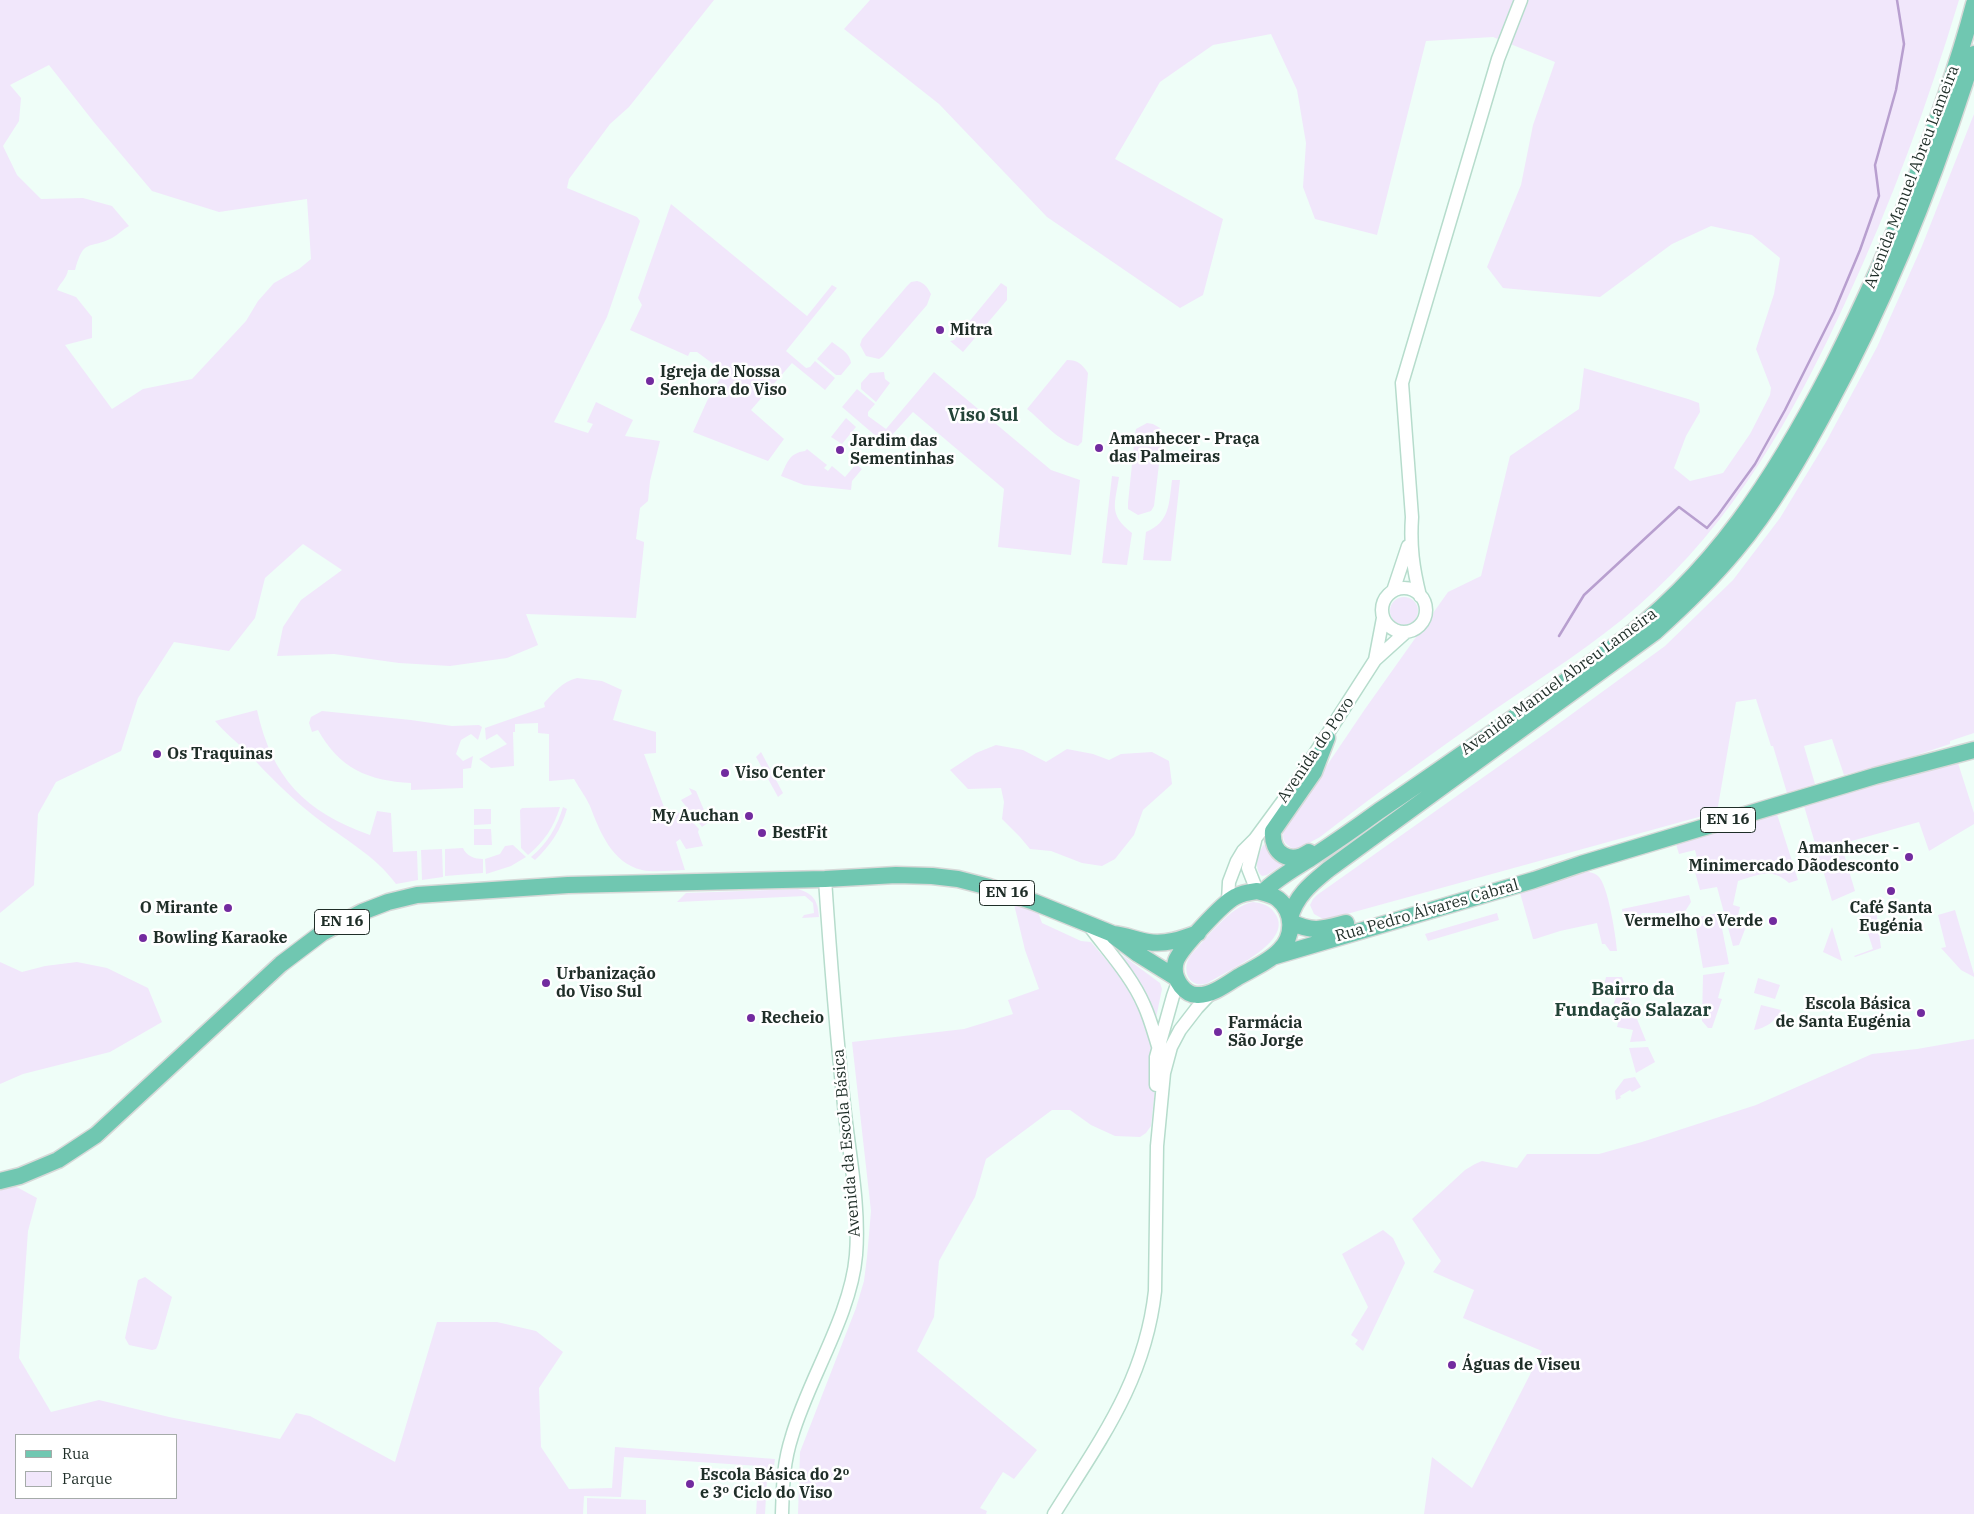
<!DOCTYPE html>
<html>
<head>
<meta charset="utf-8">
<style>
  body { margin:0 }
  #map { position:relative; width:1974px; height:1514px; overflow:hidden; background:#effef8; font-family:"IBM Plex Serif",serif }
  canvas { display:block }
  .legend { position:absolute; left:15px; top:1434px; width:162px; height:65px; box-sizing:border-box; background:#fff; border:1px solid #a5aba9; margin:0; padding:6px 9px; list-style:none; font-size:15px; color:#1f2e28 }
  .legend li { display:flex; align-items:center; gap:10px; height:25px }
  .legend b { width:25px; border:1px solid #a5aba9 }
</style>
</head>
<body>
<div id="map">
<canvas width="1974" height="1514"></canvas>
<ul class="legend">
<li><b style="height:6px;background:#70c7b1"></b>Rua</li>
<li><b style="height:14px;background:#f1e7fb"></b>Parque</li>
</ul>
</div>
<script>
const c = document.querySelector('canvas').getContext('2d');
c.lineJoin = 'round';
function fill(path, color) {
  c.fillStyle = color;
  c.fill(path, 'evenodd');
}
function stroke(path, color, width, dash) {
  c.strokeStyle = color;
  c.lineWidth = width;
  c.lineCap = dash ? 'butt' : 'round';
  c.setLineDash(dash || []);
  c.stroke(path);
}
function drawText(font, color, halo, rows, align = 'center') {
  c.font = font + ' "IBM Plex Serif",serif';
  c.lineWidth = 5;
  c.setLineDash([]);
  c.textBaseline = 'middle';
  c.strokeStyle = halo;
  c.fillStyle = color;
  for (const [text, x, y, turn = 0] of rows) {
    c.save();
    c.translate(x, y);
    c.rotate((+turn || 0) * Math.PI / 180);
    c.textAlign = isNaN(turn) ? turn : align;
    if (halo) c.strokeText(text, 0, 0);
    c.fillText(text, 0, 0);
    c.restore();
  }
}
const green = new Path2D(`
  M 0,0 L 714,0 L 629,107 L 610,124 L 569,179 L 567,188 L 637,217 L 640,221 L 607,317 L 554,422 L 588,433 L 593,424 L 587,422 L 596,402 L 633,420 L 625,436 L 660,441 L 650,481 L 648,501 L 640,508 L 636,539 L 644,542 L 644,544 L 636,618 L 526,614 L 538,645 L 507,658 L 450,666 L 399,663 L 334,654 L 277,656 L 283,627 L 301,600 L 342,570 L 303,544 L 265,578 L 255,618 L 229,651 L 174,642 L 138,698 L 121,751 L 56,782 L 38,814 L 34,885 L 0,913 ZM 49,65 L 93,121 L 152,191 L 219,212 L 307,199 L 311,259 L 299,269 L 274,283 L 258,301 L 246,321 L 192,379 L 143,389 L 112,409 L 65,345 L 92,338 L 92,317 L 76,297 L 57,290 C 60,283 67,278 68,270 L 75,270 C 84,237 89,250 112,238 C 118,235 123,229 129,226 L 112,206 L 83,198 L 41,199 L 17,175 L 3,146 L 19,121 L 21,98 L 10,85 Z
  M 870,0 L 1959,0 C 1928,103 1891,204 1846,301 C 1793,416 1735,521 1638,606 C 1595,644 1545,675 1497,708 C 1437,750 1378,792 1320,837 L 1296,850 C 1285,845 1281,841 1284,829 L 1365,709 L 1448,592 L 1481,576 L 1510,456 L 1579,409 L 1584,368 L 1688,399 L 1699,403 L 1700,412 L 1686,436 L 1674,468 L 1690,481 L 1723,473 L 1750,434 L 1770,395 L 1771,388 L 1756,349 L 1774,294 L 1780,258 L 1752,235 L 1711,226 L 1672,244 L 1600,297 L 1503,288 L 1487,267 L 1521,185 L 1533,125 L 1555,62 L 1493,37 L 1426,41 L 1377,235 L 1315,219 L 1303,187 L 1306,143 L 1297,90 L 1271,34 L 1213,45 L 1160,82 L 1115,159 L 1223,219 L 1203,295 L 1180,308 L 1047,217 L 939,104 L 844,29 Z
  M 1974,114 L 1974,733 L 1950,741 L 1950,744 L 1899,761 L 1844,775 L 1832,739 L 1804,746 L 1815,784 L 1787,793 L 1773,746 L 1771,746 L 1756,699 L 1736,702 L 1717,812 L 1325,920 L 1314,914 L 1310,905 L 1313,899 L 1317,895 L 1550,730 L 1665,646 L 1733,580 L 1780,518 L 1826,442 L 1877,347 L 1922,246 Z
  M 671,204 L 807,316 L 832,285 L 837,288 L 786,351 L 806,368 L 810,367 L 815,361 L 835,378 L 825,390 L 792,363 L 751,410 L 784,439 L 768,461 L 693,432 L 707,401 L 724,372 L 697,352 L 690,352 L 688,356 L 630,330 L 642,305 L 638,298 Z
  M 917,281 C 925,283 927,287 931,294 L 927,305 L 883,356 L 879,359 L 866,356 L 860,345 L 862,339 L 907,286 L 911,282 Z
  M 1001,283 L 1007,287 L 1007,300 L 963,352 L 950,341 L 954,340 Z
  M 832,342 C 840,348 850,353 851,363 L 841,375 L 836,375 L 817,359 Z
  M 1067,360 C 1078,360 1082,364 1088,373 L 1082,442 L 1078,446 C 1059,442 1042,421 1027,409 Z
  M 884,372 L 885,379 L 890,383 L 876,402 L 861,389 L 861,383 L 870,373 Z
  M 934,372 L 1051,470 L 1080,480 L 1071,555 L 998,547 L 1004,489 L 913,412 L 892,435 L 877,437 L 842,407 L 857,389 L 875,404 L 868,412 L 868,416 L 886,429 Z
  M 846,418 L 856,427 L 842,444 L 831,437 Z
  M 1147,423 L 1153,424 L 1160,428 L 1162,439 L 1154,506 L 1151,511 L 1138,515 L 1128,509 L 1128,503 L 1135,435 L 1136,429 Z
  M 807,449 L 827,465 L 824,468 L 828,471 L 832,466 L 845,477 L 856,464 L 862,469 L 852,481 L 851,490 L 804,485 L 781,476 C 787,463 789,453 805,451 Z
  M 1112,476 L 1119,477 C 1115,505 1108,514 1132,533 L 1127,565 L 1102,563 Z
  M 1172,480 L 1180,480 L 1171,561 L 1143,560 L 1146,532 C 1170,522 1169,503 1172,480 Z
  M1390 611a14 14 0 1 1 28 0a14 14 0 1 1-28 0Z
  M 577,678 L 602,681 L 622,690 L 613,720 L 656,732 L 656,753 L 644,754 L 667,815 L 683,812 L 699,829 L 698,832 L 703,846 L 686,849 L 680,839 L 676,842 L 685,870 C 672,870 655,873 642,870 C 612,863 600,832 590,806 C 586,797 579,788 574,779 L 549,781 L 549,734 L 538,733 L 538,723 L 515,724 L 515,732 L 513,732 L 514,766 L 491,768 L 479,759 L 507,744 L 497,734 L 486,740 L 485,728 L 545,707 L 544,703 C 554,692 562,682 577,678 Z
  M 257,710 C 272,778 305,812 370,835 L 377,811 L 391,813 L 393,852 L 417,851 L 418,880 L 396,884 C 375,855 342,838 314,816 C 290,797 269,776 248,753 C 237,742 225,733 215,721 Z
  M 322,711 L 411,720 L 452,726 L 479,725 L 482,727 L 478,740 L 471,734 L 461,740 L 456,754 L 463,761 L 473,756 L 471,768 L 463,769 L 463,788 L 411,790 L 411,783 C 368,781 339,768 318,730 L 312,732 L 309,723 L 311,717 Z
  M 996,745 L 1023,750 L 1046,762 L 1067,749 L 1093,754 L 1109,760 L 1121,754 L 1152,752 L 1169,761 L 1172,784 L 1143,810 L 1134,835 L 1115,859 L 1102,866 L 1082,863 L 1051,851 L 1030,849 L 1020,837 L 1002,819 L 1004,802 L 1001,788 L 968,789 L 950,770 L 976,753 Z
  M 761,752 L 783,793 L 778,797 L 756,757 Z
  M 1957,760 L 1974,813 L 1974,824 L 1929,851 L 1919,822 L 1841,844 L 1855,891 L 1832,901 L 1804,806 Z
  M 689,788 L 696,791 L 709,822 L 702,827 L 681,800 L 692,794 Z
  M 560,807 C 554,827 544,842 528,855 L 521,848 L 520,810 L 522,808 Z
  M 563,807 L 567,809 C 561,830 550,846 535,860 L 531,857 C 547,844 557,827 563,807 Z
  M 474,809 L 491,809 L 491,824 L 474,825 Z
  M 1777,814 L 1798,880 L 1789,883 C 1770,867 1760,875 1738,881 L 1733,905 L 1740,907 L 1737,920 L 1747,924 L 1739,945 L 1733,946 L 1717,887 L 1700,890 L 1695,872 L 1700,870 L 1695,850 L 1679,854 L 1676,844 Z
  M 474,829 L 491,829 L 492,845 L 474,845 Z
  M 1264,844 L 1270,855 L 1282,865 L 1267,875 L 1262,876 C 1253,868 1258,853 1264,844 Z
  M 513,845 L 526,857 L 511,866 L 486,874 L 485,859 L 500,854 L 505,846 Z
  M 463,848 C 466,856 475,859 483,859 L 483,873 L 445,876 L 445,849 Z
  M 442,849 L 443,877 L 422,880 L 421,850 Z
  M 1583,871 C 1588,872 1594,872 1598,876 C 1608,884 1616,937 1617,951 L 1610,951 L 1605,944 L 1602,944 L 1597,923 L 1560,931 L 1535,939 L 1533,939 L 1520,893 Z
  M 798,889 C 814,894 818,901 819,917 L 802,918 L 804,915 L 814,913 L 813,903 L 805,896 L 677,902 L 686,893 Z
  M 1689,895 L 1691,902 L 1684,913 L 1642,913 L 1638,917 L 1624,919 L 1622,909 Z
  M 1253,902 C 1263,903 1271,906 1276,915 C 1293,943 1226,971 1208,983 C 1189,990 1181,970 1190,956 C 1206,939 1230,906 1253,902 Z
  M 1014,904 L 1038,912 L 1042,923 L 1081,941 L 1091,942 L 1127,984 L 1143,1015 L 1151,1045 L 1154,1067 L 1155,1090 L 1151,1126 L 1146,1133 L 1140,1137 L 1115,1136 L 1091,1125 L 1070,1110 L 1052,1110 L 986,1159 L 975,1197 L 939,1261 L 934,1317 L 917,1351 L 1037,1450 L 1014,1479 L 1003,1472 L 980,1508 L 987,1511 L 986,1514 L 798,1514 L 800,1452 L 856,1308 L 864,1281 L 867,1257 L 871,1211 L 852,1042 L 964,1029 L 1013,1014 L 1008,1000 L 1039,989 L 1025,950 Z
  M 1869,907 L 1876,909 L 1881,948 L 1855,957 L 1854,956 L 1873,949 L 1860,909 Z
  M 1955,910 L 1974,974 L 1974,977 L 1961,970 L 1941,948 L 1946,947 L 1938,915 Z
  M 1497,913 L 1499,920 L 1428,941 L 1425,934 Z
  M 1719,913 L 1729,964 L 1703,968 L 1694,918 Z
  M 1832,927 L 1842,961 L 1823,952 Z
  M 1118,952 L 1160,983 L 1162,989 L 1156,1018 L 1148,997 Z
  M 0,962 L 22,972 L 45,966 L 77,962 L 107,968 L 148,988 L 162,1022 L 110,1052 L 23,1074 L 0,1084 Z
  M 1725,972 L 1718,998 L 1722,999 L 1712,1028 L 1708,1028 L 1702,1021 L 1703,975 Z
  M 1606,977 L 1622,977 L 1633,1008 L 1613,1006 L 1617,994 L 1603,990 Z
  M 1758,978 L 1780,985 L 1775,999 L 1754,993 Z
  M 1761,1005 L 1781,1010 C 1777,1020 1765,1029 1754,1030 Z
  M 1620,1014 L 1635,1014 L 1646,1041 L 1630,1042 L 1633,1030 L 1617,1027 Z
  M 1974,1039 L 1974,1514 L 1424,1514 L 1432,1457 L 1472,1488 L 1542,1351 L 1463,1318 L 1474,1290 L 1433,1272 L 1441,1261 L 1412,1219 L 1465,1170 L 1475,1164 L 1482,1161 L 1517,1168 L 1527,1154 L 1599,1154 L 1642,1142 L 1756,1105 L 1872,1054 L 1917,1049 Z
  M 1648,1047 L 1655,1062 L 1636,1073 L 1629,1048 Z
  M 1635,1077 L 1641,1087 L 1632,1092 L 1630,1090 L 1620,1096 L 1621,1098 L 1616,1100 L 1615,1091 L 1624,1079 Z
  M 0,1178 L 37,1198 L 28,1231 L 19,1358 L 51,1412 L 99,1400 L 169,1417 L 280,1439 L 296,1413 L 310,1416 L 395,1462 L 437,1322 L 497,1322 L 536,1331 L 563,1352 L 539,1388 L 541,1447 L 569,1489 L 612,1488 L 615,1447 L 775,1459 L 772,1480 L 767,1480 L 765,1514 L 756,1514 L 759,1466 L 624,1457 L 621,1497 L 584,1496 L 583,1514 L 0,1514 ZM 16,1435 L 176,1435 L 176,1498 L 16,1498 Z
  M 1383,1230 L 1393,1238 L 1405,1263 L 1363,1351 L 1355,1344 L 1358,1340 L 1351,1335 L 1368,1307 L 1342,1254 Z
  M 145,1277 L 172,1297 L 158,1345 L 156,1349 L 152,1350 L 129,1345 L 125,1338 L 138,1280 Z
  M 587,1498 L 646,1500 L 646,1514 L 587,1514 Z`);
const stream = new Path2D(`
  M 1559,636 L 1584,595 L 1679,507 L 1707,528 L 1718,515 L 1755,464 L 1785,410 L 1834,312 L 1860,250 L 1879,196 L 1875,165 L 1896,90 L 1904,44 L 1897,0`);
const minor = new Path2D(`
  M1382 610a22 22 0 1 1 44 0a22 22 0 1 1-44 0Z
  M 1393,591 L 1408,546
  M 1420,596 C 1413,568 1410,546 1412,517 L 1402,383 L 1498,59 L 1521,0
  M 1375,660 L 1383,618
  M 1255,841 L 1248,868 L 1257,891
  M 1228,901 L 1229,882 L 1237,861 L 1243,851 L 1255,839 L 1294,786 L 1375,660 L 1406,632
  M 1088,924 C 1107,950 1131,975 1144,1005 C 1150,1018 1154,1033 1158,1046
  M 1156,1085 L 1156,1057 L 1173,996 L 1178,982
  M 782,1514 C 783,1485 783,1464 792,1436 C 809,1378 851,1315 856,1255 C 860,1205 849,1154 844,1105 C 836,1029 830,954 825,879
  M 1054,1514 C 1100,1440 1145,1381 1155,1291 L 1157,1146 L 1164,1073 L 1171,1047 L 1180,1030 L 1197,1008 L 1212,992`);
const major = new Path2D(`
  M 1309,852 C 1290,865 1271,854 1273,831 L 1314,772 L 1327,738
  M 1257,891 C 1264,893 1272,894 1278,899 C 1294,912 1294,936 1280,950 C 1269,962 1252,969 1238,977 C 1227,984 1211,996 1197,995 C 1190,995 1185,991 1181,986 C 1175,978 1173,970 1176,961 C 1180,949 1223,903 1235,897 C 1242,893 1249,892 1257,891 Z
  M 1263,892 C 1277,878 1294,869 1311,858 C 1334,843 1357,827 1379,811 C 1458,758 1535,703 1612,648 C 1713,575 1776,476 1832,367 C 1862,307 1890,246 1914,183 C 1936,124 1958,65 1974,4
  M 1290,918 C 1296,895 1312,883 1329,869 L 1655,632 C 1683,607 1710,581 1735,551 C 1772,507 1801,456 1828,406 C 1889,294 1936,175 1974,54
  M 1291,922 C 1313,933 1323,929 1346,923
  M 1114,936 L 1138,954 L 1175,977
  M 1272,957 L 1534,880 L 1581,864 L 1875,776 L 1974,750
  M 0,1181 L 20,1176 L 58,1160 L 96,1135 L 281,964 L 322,933 L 362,912 L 388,902 L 417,895 L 568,885 L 825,879 L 896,875 L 932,876 L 958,879 L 989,887 L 1034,902 L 1113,934 C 1125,935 1136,940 1148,942 C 1165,945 1182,939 1198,933`);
const markers = [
  [940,330,5,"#722b9f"],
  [650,381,5,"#722b9f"],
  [1099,448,5,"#722b9f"],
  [840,450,5,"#722b9f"],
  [157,754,5,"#722b9f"],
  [725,773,5,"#722b9f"],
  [749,816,5,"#722b9f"],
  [762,833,5,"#722b9f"],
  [1909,857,5,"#722b9f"],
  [1891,891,5,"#722b9f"],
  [228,908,5,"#722b9f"],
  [1773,921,5,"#722b9f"],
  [143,938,5,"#722b9f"],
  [546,983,5,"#722b9f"],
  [1921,1013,5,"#722b9f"],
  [751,1018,5,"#722b9f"],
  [1218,1032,5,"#722b9f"],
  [1452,1365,5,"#722b9f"],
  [690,1484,5,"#722b9f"]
];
const shields = [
  [1728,820,55],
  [1007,893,55],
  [342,922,55]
];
const shieldNames = [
  ["EN 16",1728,820],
  ["EN 16",1007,893],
  ["EN 16",342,922]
];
const streetNames = [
  ["Avenida Manuel Abreu Lameira",1912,177,-69],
  ["Avenida Manuel Abreu Lameira",1559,682,-36],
  ["Avenida do Povo",1316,750,-56],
  ["Rua Pedro Álvares Cabral",1427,911,-16],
  ["Avenida da Escola Básica",847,1143,-95]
];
const poiNames = [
  ["Mitra",950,330],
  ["Igreja de Nossa",660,372],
  ["Senhora do Viso",660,390],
  ["Amanhecer - Praça",1109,439],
  ["das Palmeiras",1109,457],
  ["Jardim das",850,441],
  ["Sementinhas",850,459],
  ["Os Traquinas",167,754],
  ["Viso Center",735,773],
  ["My Auchan",739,816,"right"],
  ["BestFit",772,833],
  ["Amanhecer -",1899,848,"right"],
  ["Minimercado Dãodesconto",1899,866,"right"],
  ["O Mirante",218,908,"right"],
  ["Café Santa",1891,908,"center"],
  ["Eugénia",1891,926,"center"],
  ["Vermelho e Verde",1763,921,"right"],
  ["Bowling Karaoke",153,938],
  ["Urbanização",556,974],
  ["do Viso Sul",556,992],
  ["Escola Básica",1911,1004,"right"],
  ["de Santa Eugénia",1911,1022,"right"],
  ["Recheio",761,1018],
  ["Farmácia",1228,1023],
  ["São Jorge",1228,1041],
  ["Águas de Viseu",1462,1365],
  ["Escola Básica do 2º",700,1475],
  ["e 3º Ciclo do Viso",700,1493]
];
const neighbourhoodNames = [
  ["Viso Sul",983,416],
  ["Bairro da",1633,990],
  ["Fundação Salazar",1633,1011]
];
fill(green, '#f1e7fb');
stroke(stream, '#b89fcf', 2.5);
stroke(minor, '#b6dccc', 15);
stroke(major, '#d7d9d8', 19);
stroke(minor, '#fff', 12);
stroke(major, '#70c7b1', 16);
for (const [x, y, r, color] of markers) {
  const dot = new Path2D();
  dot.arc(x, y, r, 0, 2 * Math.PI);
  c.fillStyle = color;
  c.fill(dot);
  stroke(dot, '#fff', 2);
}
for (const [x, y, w] of shields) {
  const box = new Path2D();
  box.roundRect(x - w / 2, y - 12.5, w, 25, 4);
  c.fillStyle = '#fff';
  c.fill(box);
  stroke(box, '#1f2e28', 1);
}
drawText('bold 15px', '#1f2e28', null, shieldNames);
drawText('16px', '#1f2e28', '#fff', streetNames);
drawText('bold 16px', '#1f2e28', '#fff', poiNames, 'left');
drawText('bold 18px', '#224337', '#fff', neighbourhoodNames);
</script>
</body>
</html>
